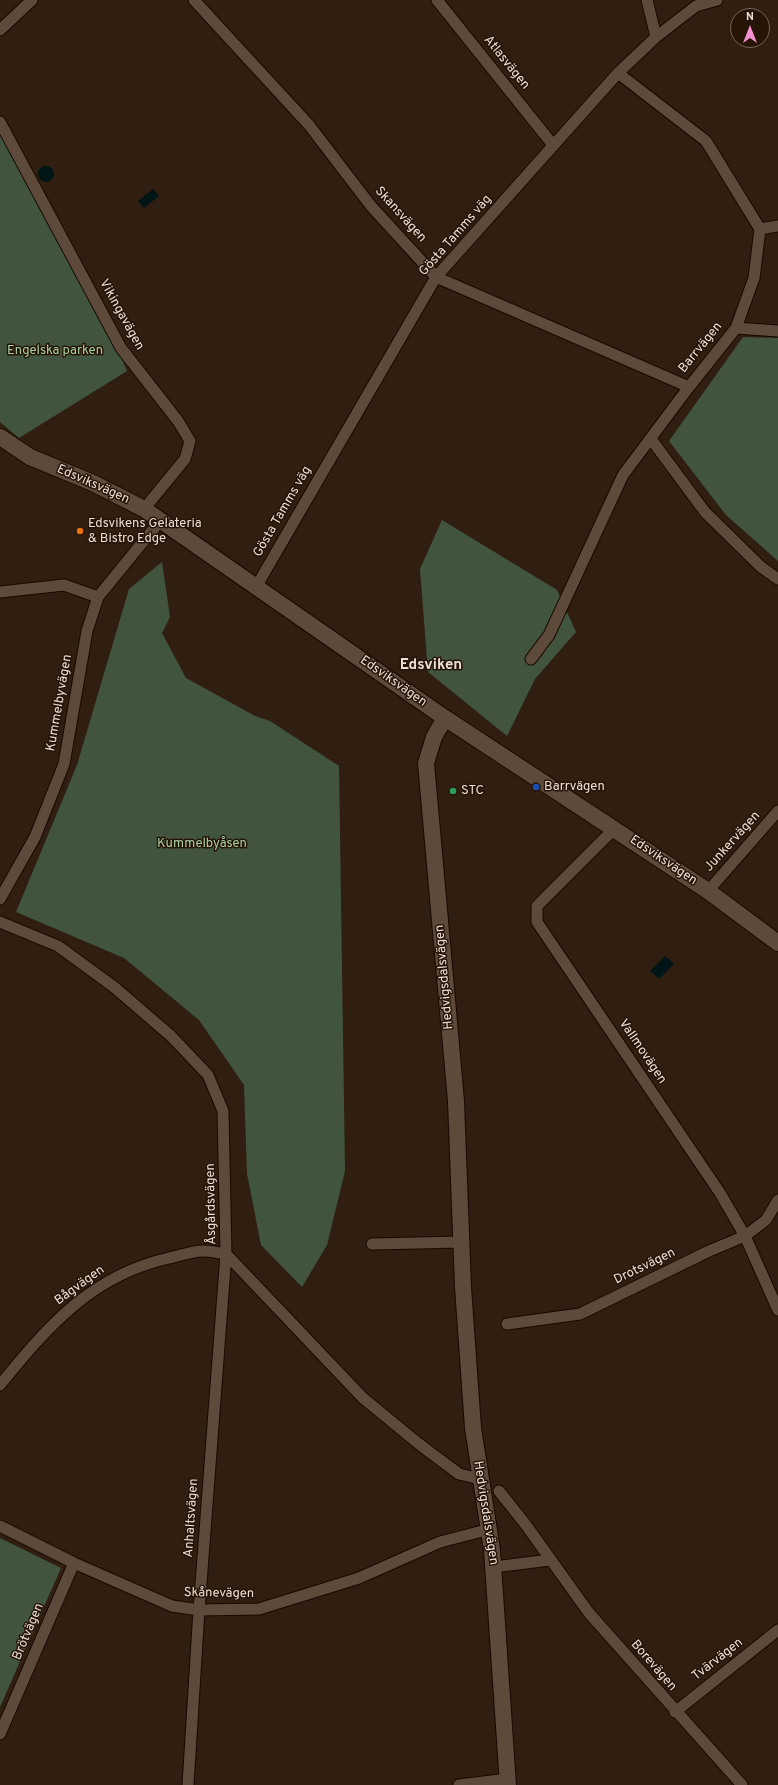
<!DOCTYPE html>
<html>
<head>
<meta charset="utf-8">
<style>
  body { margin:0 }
  #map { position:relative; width:778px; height:1785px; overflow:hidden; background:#301f10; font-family:Overpass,sans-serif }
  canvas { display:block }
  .north { position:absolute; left:730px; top:8px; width:40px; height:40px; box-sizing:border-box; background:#261507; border:1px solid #75665a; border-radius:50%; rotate:0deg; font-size:11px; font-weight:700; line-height:16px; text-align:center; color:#ebdfd6 }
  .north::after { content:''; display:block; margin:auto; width:14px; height:18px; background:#f690d0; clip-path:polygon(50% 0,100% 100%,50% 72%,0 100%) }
</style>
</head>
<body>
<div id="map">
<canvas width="778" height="1785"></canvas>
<div class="north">N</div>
</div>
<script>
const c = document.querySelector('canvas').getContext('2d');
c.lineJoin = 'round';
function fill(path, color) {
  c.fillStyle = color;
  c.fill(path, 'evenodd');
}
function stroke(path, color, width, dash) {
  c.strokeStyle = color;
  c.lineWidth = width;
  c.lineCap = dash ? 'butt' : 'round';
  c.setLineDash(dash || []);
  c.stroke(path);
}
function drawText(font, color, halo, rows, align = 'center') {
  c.font = font + ' Overpass,sans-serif';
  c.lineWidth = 3;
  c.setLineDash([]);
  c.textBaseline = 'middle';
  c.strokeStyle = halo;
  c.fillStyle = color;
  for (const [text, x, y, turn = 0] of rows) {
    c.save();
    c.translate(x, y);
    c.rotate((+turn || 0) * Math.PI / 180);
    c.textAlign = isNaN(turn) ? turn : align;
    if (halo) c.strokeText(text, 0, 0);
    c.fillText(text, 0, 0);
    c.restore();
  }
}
const forest = new Path2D(`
  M 0,133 L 120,355 L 127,371 L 19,438 L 0,422 Z
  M 743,337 L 778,338 L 778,561 L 726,515 L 669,441 Z
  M 442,520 L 557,590 L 576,632 L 535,679 L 507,736 L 428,672 L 420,569 Z
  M 162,562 L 170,617 L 162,633 L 186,678 L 255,716 L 270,721 L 339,766 L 345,1171 L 327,1245 L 302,1287 L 261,1245 L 247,1174 L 244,1085 L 199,1020 L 124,958 L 16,912 L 77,765 L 129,589 Z
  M 0,1538 L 61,1568 L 0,1707 Z`);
const water = new Path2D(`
  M38 174a8 8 0 1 1 16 0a8 8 0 1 1-16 0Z
  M 153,189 L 159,196 L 144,208 L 138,201 Z
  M 665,956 L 674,964 L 659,979 L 650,971 Z`);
const street = new Path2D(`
  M 194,0 L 309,125 L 371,206 L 436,277 L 689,387
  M 437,0 L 553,145
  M 647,0 L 656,37
  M 0,30 L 32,0
  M 0,122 L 121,348 L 178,421 L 190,441 L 185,459 L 144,509
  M 760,229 L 778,226
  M 736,328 L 778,331
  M 651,439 L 705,512 L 761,567 L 778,579
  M 256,587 L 436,277 L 618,73 L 656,37 L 696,6 L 717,0
  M 0,592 L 64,585 L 98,597
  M 531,659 L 549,635 L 623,475 L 689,387 L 736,328 L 754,278 L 760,229 L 706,141 L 618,73
  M 614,829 L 537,906 L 537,922 L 720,1193 L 745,1236 L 778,1310
  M 708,891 L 778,811
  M 0,899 L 35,837 L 64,764 L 87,631 L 98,597 L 160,521
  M 0,922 L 58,946 L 114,987 L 171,1036 L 208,1075 L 223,1111 L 226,1254 L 199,1610 L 188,1785
  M 372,1244 L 461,1242
  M 226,1254 L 363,1398 L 419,1444 L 459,1474 L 480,1479
  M 507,1324 L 580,1314 L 709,1251 L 745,1236 L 766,1220 L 778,1200
  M 0,1385 C 48,1326 92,1275 169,1258 C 180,1256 194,1250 205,1251 C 212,1251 219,1253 226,1254
  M 499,1491 L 526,1525 L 589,1613 L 742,1785
  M 0,1526 L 74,1563 L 172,1606 L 199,1610 L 259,1609 L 359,1578 L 440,1542 L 490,1529
  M 494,1567 L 550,1560
  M 675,1712 L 778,1630
  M 0,1734 L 74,1563
  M 459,1785 L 508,1779`);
const secondary = new Path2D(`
  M 0,437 L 30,457 L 93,483 L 144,509 L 445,718 L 708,891 L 778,943
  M 445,718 L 434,737 L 426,763 L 456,1101 L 463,1287 L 473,1428 L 492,1550 L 508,1785`);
const markers = [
  [80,531,4,"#e8710a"],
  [536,787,4,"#1a4fb4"],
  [453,791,4,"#2e9e5b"]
];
const streetNames = [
  ["Atlasvägen",506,63,51],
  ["Skansvägen",400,215,48],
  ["Gösta Tamms väg",456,236,-49],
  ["Vikingavägen",121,315,61],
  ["Barrvägen",701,348,-51],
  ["Edsviksvägen",93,485,24],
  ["Gösta Tamms väg",283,512,-60],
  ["Edsviksvägen",393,682,35],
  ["Kummelbyvägen",60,703,-80],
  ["Junkervägen",733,842,-48],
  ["Edsviksvägen",663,861,34],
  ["Hedvigsdalsvägen",445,977,-95],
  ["Vallmovägen",642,1052,56],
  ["Åsgårdsvägen",212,1204,-91],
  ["Drotsvägen",645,1267,-26],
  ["Bågvägen",80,1286,-36],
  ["Hedvigsdalsvägen",485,1513,81],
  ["Anhaltsvägen",192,1518,-86],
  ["Skånevägen",219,1594,1],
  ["Brötvägen",29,1632,-67],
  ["Tvärvägen",718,1660,-38],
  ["Borevägen",653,1666,49]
];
const parkNames = [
  ["Engelska parken",55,351],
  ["Kummelbyåsen",202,844]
];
const poiNames = [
  ["Edsvikens Gelateria",88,524],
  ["& Bistro Edge",88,539],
  ["Barrvägen",544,787],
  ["STC",461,791]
];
const quarterNames = [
  ["Edsviken",431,666]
];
fill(forest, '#41553e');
fill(water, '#001516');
stroke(street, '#170800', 13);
stroke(secondary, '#170800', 18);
stroke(street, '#5e4a3b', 11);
stroke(secondary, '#5e4a3b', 16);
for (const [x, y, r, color] of markers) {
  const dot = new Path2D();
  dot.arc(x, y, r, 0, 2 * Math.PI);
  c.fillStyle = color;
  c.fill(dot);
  stroke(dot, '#261507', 1.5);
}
drawText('13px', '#ebdfd6', '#261507', streetNames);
drawText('13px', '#a8d0a4', '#261507', parkNames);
drawText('13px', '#ebdfd6', '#261507', poiNames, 'left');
drawText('bold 15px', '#ebdfd6', '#261507', quarterNames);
</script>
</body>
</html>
